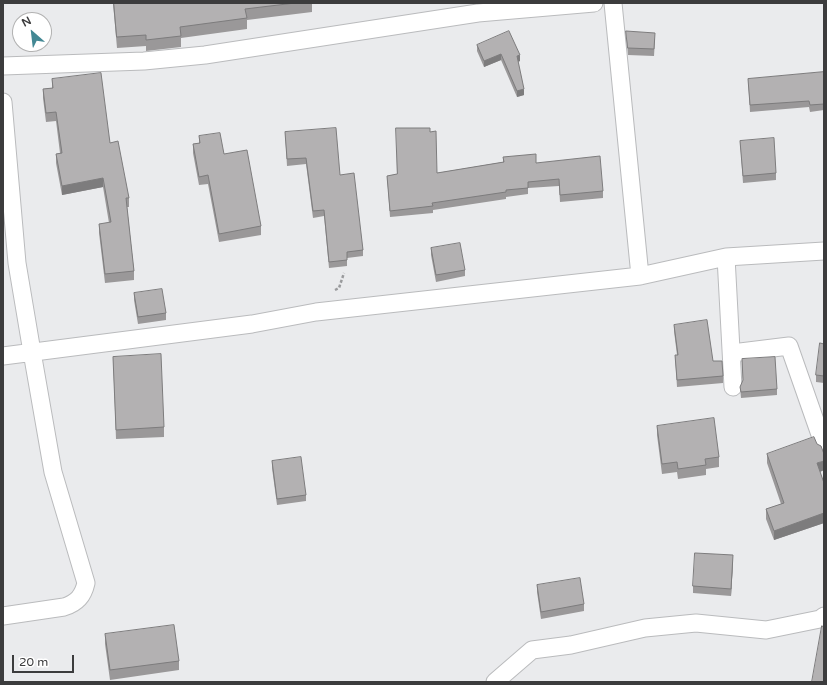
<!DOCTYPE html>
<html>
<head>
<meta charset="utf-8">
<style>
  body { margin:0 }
  #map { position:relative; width:827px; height:685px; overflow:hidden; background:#eaebed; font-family:"Varela Round",sans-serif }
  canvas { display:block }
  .frame { position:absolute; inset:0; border:4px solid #3c3c3d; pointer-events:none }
  .north { position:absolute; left:12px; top:12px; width:40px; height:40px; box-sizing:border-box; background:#fff; border:1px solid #b1b1b1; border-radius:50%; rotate:332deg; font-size:11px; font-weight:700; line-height:16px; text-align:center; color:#3c3c3d }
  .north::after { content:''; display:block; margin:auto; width:14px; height:18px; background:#438894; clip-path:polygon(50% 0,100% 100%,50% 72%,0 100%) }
  .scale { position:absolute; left:12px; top:655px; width:62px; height:18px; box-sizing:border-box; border:2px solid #3c3c3d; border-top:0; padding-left:5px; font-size:12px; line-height:14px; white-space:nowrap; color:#3c3c3d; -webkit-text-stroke:3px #fff; paint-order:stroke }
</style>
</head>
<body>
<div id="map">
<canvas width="827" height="685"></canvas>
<div class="frame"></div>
<div class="north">N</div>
<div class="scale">20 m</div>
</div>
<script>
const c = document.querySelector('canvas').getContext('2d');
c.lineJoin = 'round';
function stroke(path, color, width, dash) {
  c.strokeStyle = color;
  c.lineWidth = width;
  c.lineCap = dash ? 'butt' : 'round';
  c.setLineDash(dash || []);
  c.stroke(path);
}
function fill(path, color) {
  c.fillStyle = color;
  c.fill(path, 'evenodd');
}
const path = new Path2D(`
  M 335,290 L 339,288 L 344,273`);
const minor = new Path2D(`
  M 613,3 L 640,276
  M 3,66 L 144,61 L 205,55 L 478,13 L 594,3
  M 3,102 L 17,263 L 32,352 L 53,472 L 86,583 C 83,596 77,603 64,607 L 3,616
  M 726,257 L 733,387
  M 732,353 L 789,346 L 824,446
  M 3,356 L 252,324 L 316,312 L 640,276 L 726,257 L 824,251
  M 495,682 L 532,650 L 571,645 L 645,628 L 696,623 L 766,630 L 820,619 L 824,616`);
const wall = new Path2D(`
  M 113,3 L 312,3 L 312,12 L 247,20 L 247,29 L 181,38 L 181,47 L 146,51 L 146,46 L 117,48 Z
  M 626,31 L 655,39 L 654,56 L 628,55 Z
  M 477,45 L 520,61 L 518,62 L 524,95 L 517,97 L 501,60 L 484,67 L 477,51 Z
  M 824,72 L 824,110 L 810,112 L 809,107 L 750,112 L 748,79 Z
  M 52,79 L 110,143 L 129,198 L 129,207 L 127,207 L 134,271 L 134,280 L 105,283 L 99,233 L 99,224 L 109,223 L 103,187 L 62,195 L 56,163 L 56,154 L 60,153 L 56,121 L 46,122 L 43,98 L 43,89 L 52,88 Z
  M 285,132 L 340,175 L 363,250 L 363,256 L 347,258 L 347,266 L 329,268 L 324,216 L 313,218 L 306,164 L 287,166 Z
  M 430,132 L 437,173 L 503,162 L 503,157 L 536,163 L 603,191 L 603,198 L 560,202 L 559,186 L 528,188 L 528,194 L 506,197 L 506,199 L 433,210 L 433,213 L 390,217 L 387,176 L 397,174 Z
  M 199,136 L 224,154 L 261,226 L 261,235 L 219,242 L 208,184 L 199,185 L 193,153 L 193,144 L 199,143 Z
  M 740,141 L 776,173 L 776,180 L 743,183 Z
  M 431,248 L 465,270 L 465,276 L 436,282 L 431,255 Z
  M 134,293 L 166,313 L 166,320 L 138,324 L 134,300 Z
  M 674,325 L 713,361 L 723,376 L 723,383 L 677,387 L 675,355 L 677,355 L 674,331 Z
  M 824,344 L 824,383 L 816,382 L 816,375 Z
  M 113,357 L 164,427 L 164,437 L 116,439 Z
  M 742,359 L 777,389 L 777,395 L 741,398 L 740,387 L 743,381 Z
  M 657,426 L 719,457 L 719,467 L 706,469 L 706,475 L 678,479 L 677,472 L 662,474 L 657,435 Z
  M 767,454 L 824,470 L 820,472 L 824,483 L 824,523 L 774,540 L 766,519 L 766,509 L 781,504 L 767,463 Z
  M 272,461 L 306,495 L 306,501 L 277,505 L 272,468 Z
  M 733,562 L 731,596 L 693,593 L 693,586 Z
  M 537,585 L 584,604 L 584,611 L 541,619 L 537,592 Z
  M 105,634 L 179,661 L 179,670 L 110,680 L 105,644 Z`);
const shadedWall = new Path2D(`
  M 501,54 L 501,60 L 484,67 L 484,61 Z
  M 520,55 L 520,61 L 517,62 L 517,56 Z
  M 524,89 L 524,95 L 517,97 L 517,91 Z
  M 103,178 L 103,187 L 62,195 L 62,186 Z
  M 824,461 L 824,470 L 817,473 L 817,463 Z
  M 824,513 L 824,523 L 774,540 L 774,531 Z
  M 733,555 L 733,562 L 731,596 L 731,589 Z`);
const building = new Path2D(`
  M 114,3 L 295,3 L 245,9 L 247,18 L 180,27 L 181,36 L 146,40 L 146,35 L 117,37 Z
  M 509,31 L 520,55 L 517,56 L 524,89 L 517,91 L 501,54 L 484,61 L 477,45 Z
  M 626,31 L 655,33 L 654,49 L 628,48 Z
  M 824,72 L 824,104 L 810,105 L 809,101 L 750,105 L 748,79 Z
  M 101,73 L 110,143 L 118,141 L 129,198 L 126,198 L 134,271 L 105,274 L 99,224 L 111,222 L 103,178 L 62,186 L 56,154 L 62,153 L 56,112 L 46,113 L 43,89 L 53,88 L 52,79 Z
  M 336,128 L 340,175 L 354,173 L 363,250 L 347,252 L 347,260 L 329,262 L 324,210 L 313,211 L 306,158 L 287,159 L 285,132 Z
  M 396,128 L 430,128 L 430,132 L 436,131 L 437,173 L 504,162 L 503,157 L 536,154 L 536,163 L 600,156 L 603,191 L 560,195 L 559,179 L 528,182 L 528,188 L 506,190 L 506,192 L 432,203 L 433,206 L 390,211 L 387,176 L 397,174 Z
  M 220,133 L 224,154 L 247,150 L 261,226 L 219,234 L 208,175 L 199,177 L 193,144 L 200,143 L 199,136 Z
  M 774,138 L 776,173 L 743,176 L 740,141 Z
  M 460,243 L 465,270 L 436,275 L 431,248 Z
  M 162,289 L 166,313 L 138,317 L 134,293 Z
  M 707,320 L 713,361 L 722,361 L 723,376 L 677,380 L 675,355 L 678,355 L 674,325 Z
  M 820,343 L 824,344 L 824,376 L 816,375 Z
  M 161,354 L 164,427 L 116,430 L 113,357 Z
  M 775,357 L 777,389 L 741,392 L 740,387 L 743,380 L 742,359 Z
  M 714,418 L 719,457 L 705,459 L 706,465 L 678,469 L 677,462 L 662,464 L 657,426 Z
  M 814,437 L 817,444 L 821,446 L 824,454 L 824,461 L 817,463 L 824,483 L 824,513 L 774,531 L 766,509 L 784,503 L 767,454 Z
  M 301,457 L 306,495 L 277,499 L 272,461 Z
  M 695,553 L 733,555 L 731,589 L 693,586 Z
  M 580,578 L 584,604 L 541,612 L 537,585 Z
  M 174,625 L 179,661 L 110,670 L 105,634 Z
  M 822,626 L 824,627 L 824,682 L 812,682 Z`);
stroke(minor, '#babbbd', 19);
stroke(path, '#9a9b9d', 2.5, [3, 2]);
stroke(minor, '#fff', 17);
fill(wall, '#9a9899');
fill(shadedWall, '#7d7c7d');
fill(building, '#b3b1b2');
stroke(building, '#7d7c7d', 1);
</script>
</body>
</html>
